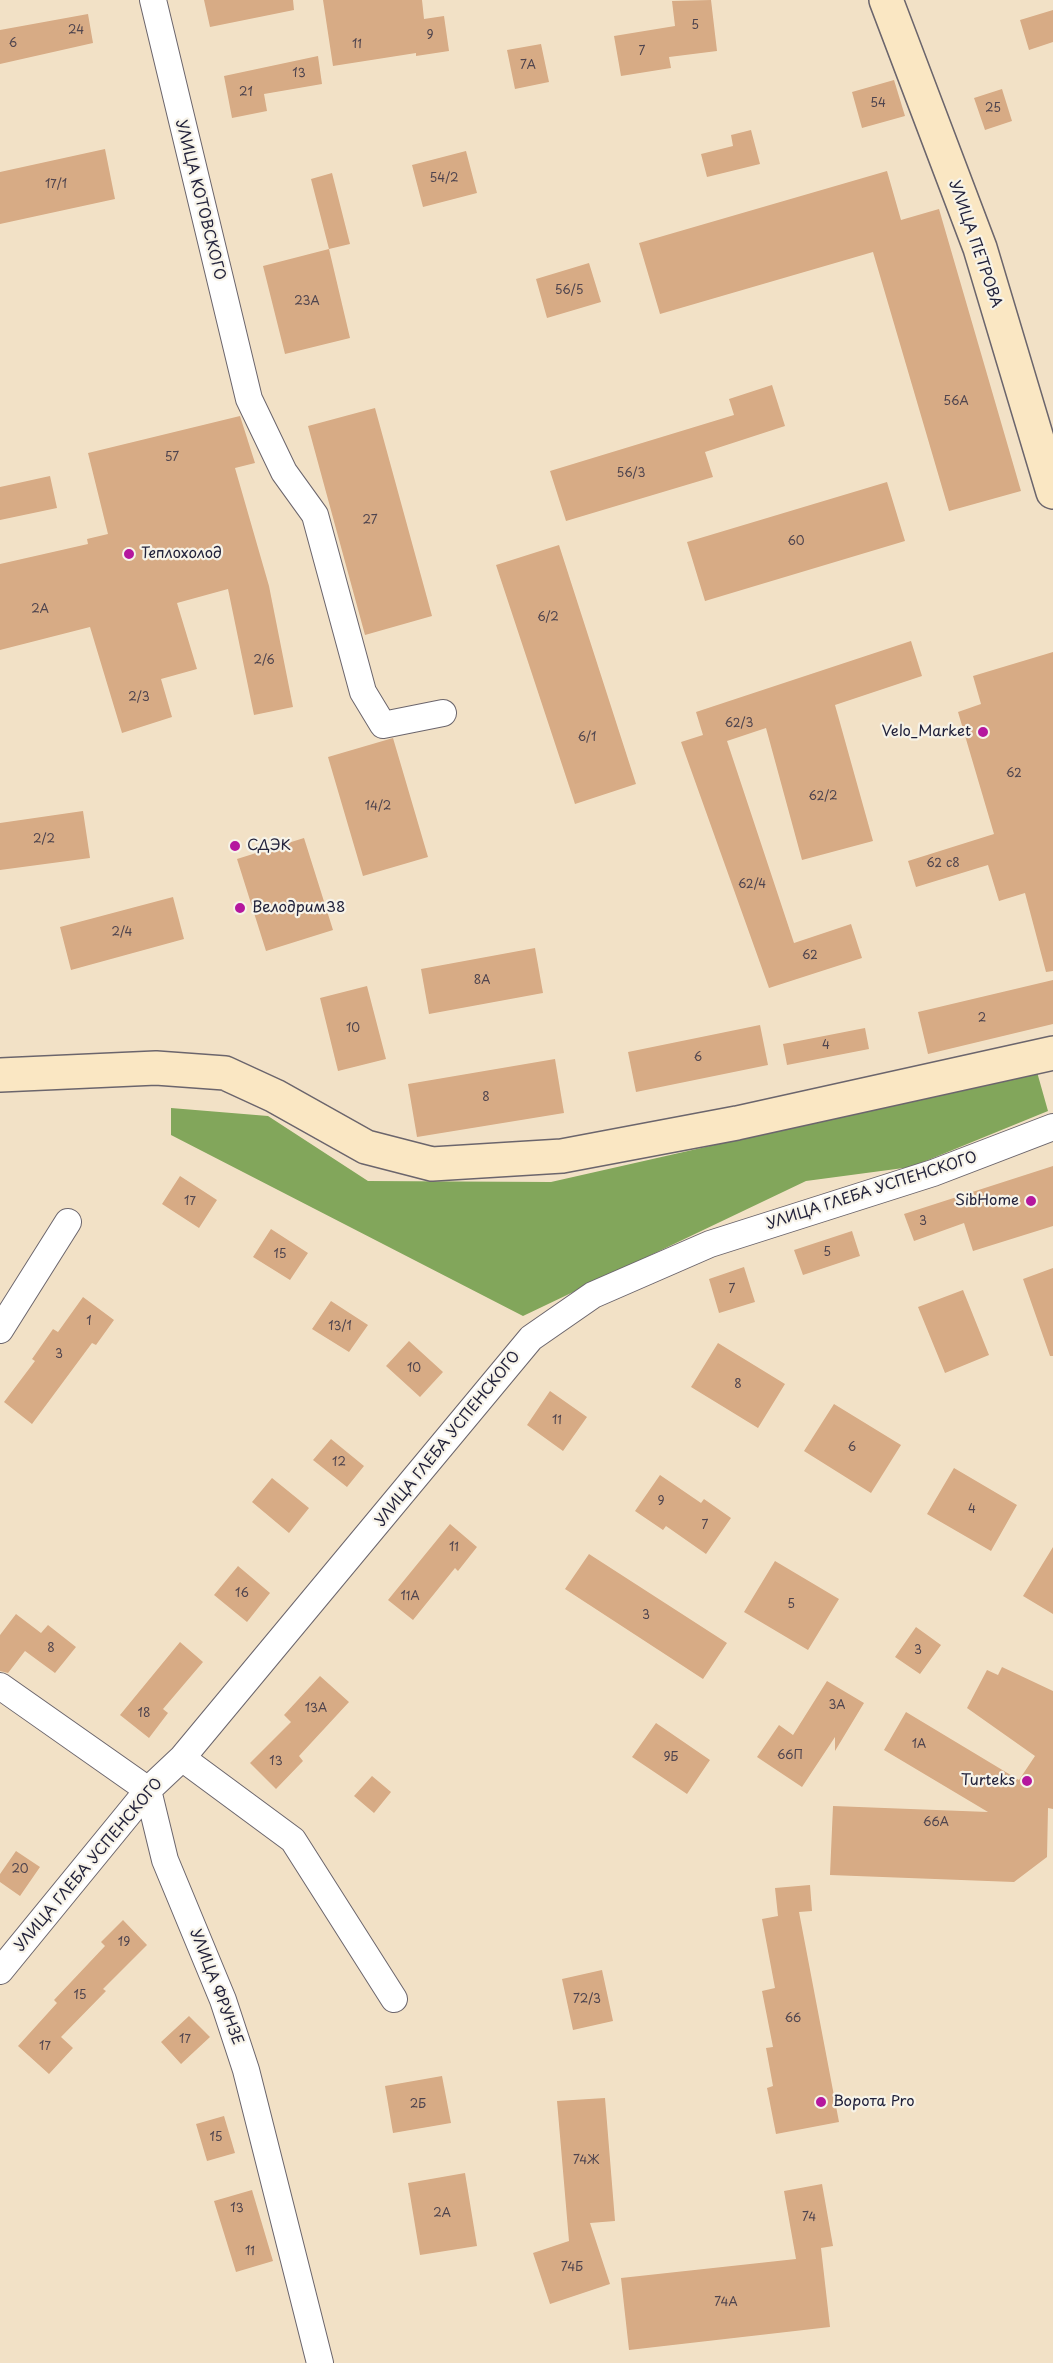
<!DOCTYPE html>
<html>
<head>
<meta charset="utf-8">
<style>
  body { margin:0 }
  canvas { display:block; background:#f2e1c6 }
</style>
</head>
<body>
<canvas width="1053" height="2363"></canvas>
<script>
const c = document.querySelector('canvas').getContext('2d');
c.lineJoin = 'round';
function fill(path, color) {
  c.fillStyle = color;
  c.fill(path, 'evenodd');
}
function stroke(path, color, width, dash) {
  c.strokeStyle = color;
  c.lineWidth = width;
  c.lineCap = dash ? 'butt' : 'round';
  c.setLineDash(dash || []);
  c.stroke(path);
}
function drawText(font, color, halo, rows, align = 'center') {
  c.font = font + ' "Playpen Sans",sans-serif';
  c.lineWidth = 4.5;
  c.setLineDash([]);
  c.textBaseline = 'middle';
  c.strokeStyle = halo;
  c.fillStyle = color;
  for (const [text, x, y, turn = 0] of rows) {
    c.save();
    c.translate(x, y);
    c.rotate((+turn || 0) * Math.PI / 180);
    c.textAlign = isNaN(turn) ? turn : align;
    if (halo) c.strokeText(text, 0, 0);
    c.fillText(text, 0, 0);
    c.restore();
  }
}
const forest = new Path2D(`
  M 1037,1072 L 1048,1111 L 911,1167 L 806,1181 L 523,1316 L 171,1135 L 171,1108 L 268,1116 L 368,1181 L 551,1182 Z`);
const building = new Path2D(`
  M 204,0 L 293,0 L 294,10 L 210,27 Z
  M 323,0 L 422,0 L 424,19 L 444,16 L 449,51 L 416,56 L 416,53 L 333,66 Z
  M 711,0 L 717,51 L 669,57 L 671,68 L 621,76 L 614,36 L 675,26 L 672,1 Z
  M 1053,10 L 1053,42 L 1029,50 L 1020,20 Z
  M 88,14 L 93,43 L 0,64 L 0,30 Z
  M 541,44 L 549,82 L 515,89 L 507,50 Z
  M 318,56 L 322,84 L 264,94 L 267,111 L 232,118 L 224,76 Z
  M 894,80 L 905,116 L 862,128 L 852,92 Z
  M 1002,89 L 1012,121 L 985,130 L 974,98 Z
  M 751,130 L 760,164 L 707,177 L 701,154 L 733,146 L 731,135 Z
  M 105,149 L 115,199 L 0,224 L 0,172 Z
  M 466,151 L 477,193 L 423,207 L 412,165 Z
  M 887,171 L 901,220 L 939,209 L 1021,491 L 949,511 L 873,252 L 660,314 L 639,243 Z
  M 332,173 L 350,244 L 329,249 L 311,179 Z
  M 329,249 L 350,338 L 285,354 L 263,266 Z
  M 589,263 L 601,302 L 547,318 L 536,279 Z
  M 772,385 L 785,426 L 705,452 L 713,477 L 566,521 L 550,471 L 734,415 L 729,399 Z
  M 375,408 L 432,616 L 365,635 L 308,426 Z
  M 240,416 L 255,463 L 235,468 L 269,586 L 293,707 L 254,715 L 228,589 L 177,603 L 197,669 L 161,679 L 172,717 L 122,733 L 90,627 L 0,650 L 0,564 L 88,544 L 87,539 L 108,534 L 88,453 Z
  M 50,476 L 57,508 L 0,520 L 0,487 Z
  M 887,482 L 905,541 L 705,601 L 687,542 Z
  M 559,545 L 636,784 L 575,804 L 496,565 Z
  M 911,641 L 922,676 L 835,705 L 873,841 L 802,860 L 766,728 L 727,741 L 794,943 L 851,924 L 862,958 L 769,988 L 681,742 L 703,735 L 696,712 Z
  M 1053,652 L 1053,971 L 1046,972 L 1025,893 L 999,901 L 988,865 L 916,887 L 908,861 L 994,834 L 958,712 L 981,704 L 973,676 Z
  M 393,738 L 428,857 L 363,876 L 328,757 Z
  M 83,811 L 90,858 L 0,870 L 0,823 Z
  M 304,838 L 333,930 L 266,951 L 237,859 Z
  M 173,897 L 184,939 L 71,970 L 60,927 Z
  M 535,948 L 543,993 L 429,1014 L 421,969 Z
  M 1053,980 L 1053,1024 L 928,1054 L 918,1012 Z
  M 367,986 L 386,1059 L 338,1071 L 320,998 Z
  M 760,1025 L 768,1065 L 636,1092 L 628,1052 Z
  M 865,1028 L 869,1049 L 787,1065 L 783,1044 Z
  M 555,1059 L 564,1113 L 417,1137 L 408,1084 Z
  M 1053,1166 L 1053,1226 L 973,1251 L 964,1223 L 914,1241 L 904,1214 Z
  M 180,1176 L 217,1200 L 199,1228 L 162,1204 Z
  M 271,1229 L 308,1253 L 290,1280 L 253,1257 Z
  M 852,1231 L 860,1256 L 803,1275 L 794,1250 Z
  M 744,1267 L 755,1302 L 719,1313 L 709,1279 Z
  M 1053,1268 L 1053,1356 L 1050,1356 L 1023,1279 Z
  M 963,1290 L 989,1355 L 945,1373 L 918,1307 Z
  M 83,1297 L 114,1320 L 96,1345 L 92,1343 L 32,1424 L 4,1402 L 35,1361 L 32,1359 L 53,1329 L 58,1332 Z
  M 331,1301 L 368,1325 L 349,1352 L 312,1329 Z
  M 409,1341 L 443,1372 L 420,1397 L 386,1366 Z
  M 718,1343 L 785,1384 L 758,1428 L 691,1387 Z
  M 550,1391 L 587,1417 L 563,1451 L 527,1425 Z
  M 834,1404 L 901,1445 L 871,1493 L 804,1451 Z
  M 331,1439 L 364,1466 L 347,1487 L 313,1460 Z
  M 954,1468 L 1017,1505 L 991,1551 L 927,1514 Z
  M 660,1475 L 701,1503 L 704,1499 L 731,1518 L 706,1554 L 666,1526 L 663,1530 L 635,1511 Z
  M 272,1478 L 309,1508 L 289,1533 L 252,1502 Z
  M 450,1524 L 477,1547 L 458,1571 L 455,1568 L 413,1620 L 388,1600 Z
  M 1053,1547 L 1053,1614 L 1023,1596 Z
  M 589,1554 L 727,1643 L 703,1679 L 565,1589 Z
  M 775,1561 L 839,1599 L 808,1650 L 744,1612 Z
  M 238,1566 L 270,1593 L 247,1622 L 214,1595 Z
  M 16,1614 L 41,1633 L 48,1625 L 76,1647 L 55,1673 L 25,1651 L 8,1673 L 0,1671 L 0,1635 Z
  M 916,1627 L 941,1645 L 920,1674 L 895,1657 Z
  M 180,1642 L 203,1662 L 163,1709 L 168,1713 L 149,1738 L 120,1715 Z
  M 1002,1667 L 1053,1691 L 1053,1809 L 1048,1808 L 1047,1857 L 1014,1882 L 830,1875 L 833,1806 L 988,1812 L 884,1750 L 906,1712 L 1019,1780 L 1035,1756 L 967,1708 L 987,1670 L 998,1675 Z
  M 320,1676 L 349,1702 L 299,1756 L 303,1761 L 276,1789 L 250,1763 L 291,1722 L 284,1715 Z
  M 827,1681 L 864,1703 L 835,1751 L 835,1737 L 802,1787 L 757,1757 L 779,1725 L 793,1735 Z
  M 656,1723 L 710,1760 L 687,1794 L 632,1757 Z
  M 372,1776 L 391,1792 L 374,1813 L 354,1796 Z
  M 16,1851 L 40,1867 L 20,1896 L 0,1882 L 0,1874 Z
  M 810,1885 L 812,1911 L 799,1912 L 839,2122 L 776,2134 L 767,2088 L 773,2086 L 766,2048 L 773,2047 L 762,1991 L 775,1988 L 762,1919 L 778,1916 L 775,1888 Z
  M 123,1920 L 147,1945 L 103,1989 L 106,1991 L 61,2037 L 73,2048 L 49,2074 L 18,2046 L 57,2003 L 54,2000 L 105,1946 L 101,1942 Z
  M 602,1970 L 613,2021 L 573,2030 L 562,1979 Z
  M 189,2016 L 210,2037 L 181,2064 L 161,2042 Z
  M 442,2076 L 451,2123 L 393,2133 L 385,2086 Z
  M 605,2098 L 615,2221 L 590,2223 L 610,2284 L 550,2304 L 533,2253 L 569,2241 L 557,2101 Z
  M 224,2116 L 235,2153 L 207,2161 L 196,2124 Z
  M 465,2173 L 477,2246 L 420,2255 L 408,2183 Z
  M 822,2184 L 833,2246 L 821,2248 L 830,2327 L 629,2350 L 621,2278 L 796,2259 L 784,2191 Z
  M 252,2190 L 273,2261 L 236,2272 L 214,2201 Z`);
const street = new Path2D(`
  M 153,0 L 249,399 L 284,472 L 315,515 L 363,692 L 383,725 L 443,713
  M 0,1330 L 68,1222
  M 0,1686 L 148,1790 L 165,1860 L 223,2000 L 246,2070 L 320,2363
  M 182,1758 L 293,1840 L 394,1999
  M 0,1971 L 148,1790 L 182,1758 L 531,1338 L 593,1295 L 710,1244 L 933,1173 L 1053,1127`);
const secondary = new Path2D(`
  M 886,0 L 980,248 L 1053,492
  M 0,1075 L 156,1068 L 225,1073 L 275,1096 L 366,1147 L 432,1164 L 562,1156 L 737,1123 L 1053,1053`);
const markers = [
  [129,554,6,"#b5179e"],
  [983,732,6,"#b5179e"],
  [235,846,6,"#b5179e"],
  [240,908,6,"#b5179e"],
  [1031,1201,6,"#b5179e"],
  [1027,1781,6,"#b5179e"],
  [821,2102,6,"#b5179e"]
];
const numberNames = [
  ["5",695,26],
  ["24",76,31],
  ["9",430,36],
  ["6",13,44],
  ["11",357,45],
  ["7",642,52],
  ["7А",528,66],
  ["13",299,74],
  ["21",246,93],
  ["54",878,104],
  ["25",993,109],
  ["54/2",444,179],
  ["17/1",56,185],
  ["56/5",569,291],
  ["23А",307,302],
  ["56А",956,402],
  ["57",172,458],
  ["56/3",631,474],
  ["27",370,521],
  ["60",796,542],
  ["2А",40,610],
  ["6/2",548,618],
  ["2/6",264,661],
  ["2/3",139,698],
  ["62/3",739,724],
  ["6/1",587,738],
  ["62",1014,774],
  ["62/2",823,797],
  ["14/2",378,807],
  ["2/2",44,840],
  ["62 с8",943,864],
  ["62/4",752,885],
  ["2/4",122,933],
  ["62",810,956],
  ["8А",482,981],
  ["2",982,1019],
  ["10",353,1029],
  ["4",826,1046],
  ["6",698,1058],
  ["8",486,1098],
  ["17",190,1202],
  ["3",923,1222],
  ["5",827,1253],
  ["15",280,1255],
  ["7",732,1290],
  ["1",89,1322],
  ["13/1",340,1327],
  ["3",59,1355],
  ["10",414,1369],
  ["8",738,1385],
  ["11",557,1421],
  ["6",852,1448],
  ["12",339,1463],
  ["9",661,1502],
  ["4",972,1510],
  ["7",705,1526],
  ["11",454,1548],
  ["16",242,1594],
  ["11А",410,1597],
  ["5",791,1605],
  ["3",646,1616],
  ["8",51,1649],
  ["3",918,1651],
  ["3А",837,1706],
  ["13А",316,1709],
  ["18",144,1714],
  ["1А",919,1745],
  ["66П",790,1756],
  ["9Б",671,1758],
  ["13",276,1762],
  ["66А",936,1823],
  ["20",20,1870],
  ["19",124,1943],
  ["15",80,1996],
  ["72/3",587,2000],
  ["66",793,2019],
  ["17",185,2040],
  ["17",45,2047],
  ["2Б",418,2105],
  ["15",216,2138],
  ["74Ж",586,2161],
  ["13",237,2209],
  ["2А",442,2214],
  ["74",809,2218],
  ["11",250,2252],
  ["74Б",572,2268],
  ["74А",726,2303]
];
const streetNames = [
  ["УЛИЦА КОТОВСКОГО",200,200,76],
  ["УЛИЦА ПЕТРОВА",975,244,71],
  ["УЛИЦА ГЛЕБА УСПЕНСКОГО",872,1191,-18],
  ["УЛИЦА ГЛЕБА УСПЕНСКОГО",448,1439,-51],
  ["УЛИЦА ГЛЕБА УСПЕНСКОГО",89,1865,-50],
  ["УЛИЦА ФРУНЗЕ",216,1987,69]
];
const poiNames = [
  ["Теплохолод",141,554],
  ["Velo_Market",971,732,"right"],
  ["СДЭК",247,846],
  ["Велодрим38",252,908],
  ["SibHome",1019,1201,"right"],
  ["Turteks",1015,1781,"right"],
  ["Ворота Pro",833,2102]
];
fill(forest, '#82a65b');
fill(building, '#d7ab85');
stroke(street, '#6b656c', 28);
stroke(secondary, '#6b656c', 36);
stroke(street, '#fff', 26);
stroke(secondary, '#fae7c3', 33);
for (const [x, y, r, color] of markers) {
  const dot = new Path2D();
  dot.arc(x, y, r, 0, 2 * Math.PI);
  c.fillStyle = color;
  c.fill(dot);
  stroke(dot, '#f7f3e8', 2);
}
drawText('12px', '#4f444e', null, numberNames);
drawText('15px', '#22223b', '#f7f3e8', streetNames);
drawText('15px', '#22223b', '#f7f3e8', poiNames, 'left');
</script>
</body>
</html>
